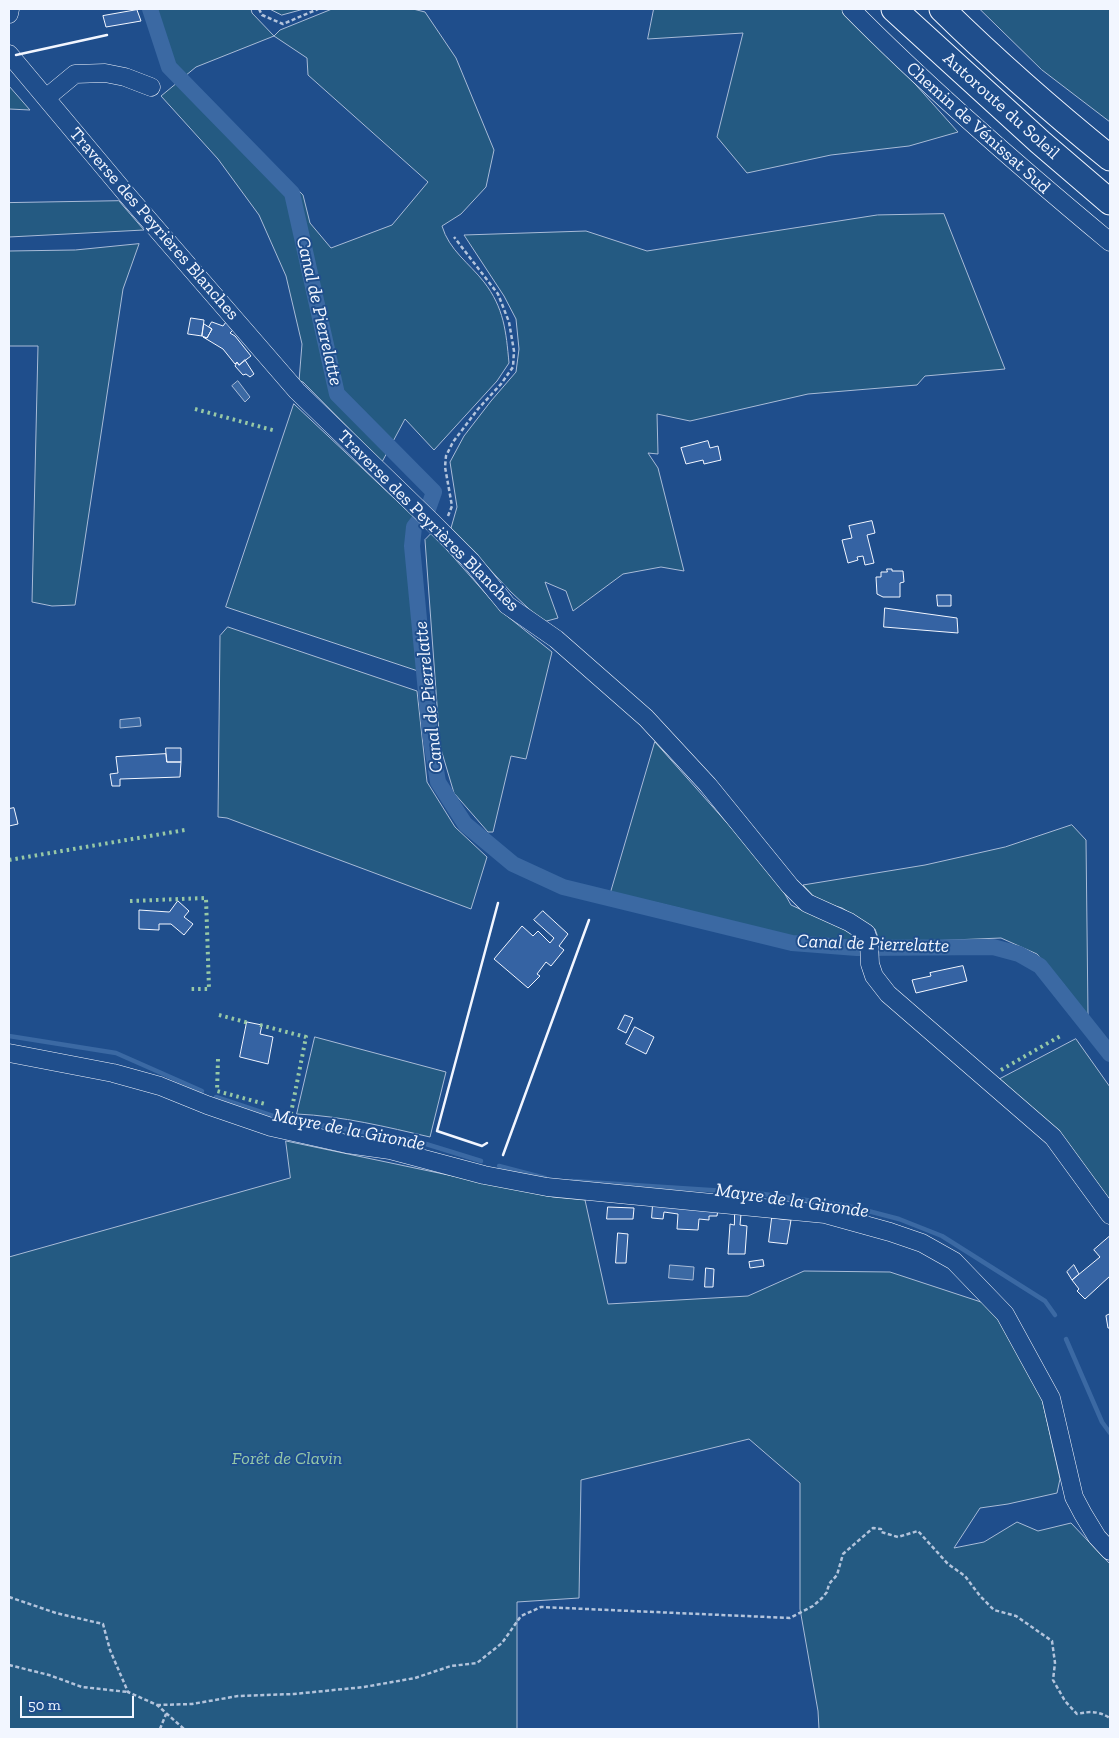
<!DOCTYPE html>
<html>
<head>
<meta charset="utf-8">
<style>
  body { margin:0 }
  #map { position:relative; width:1119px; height:1738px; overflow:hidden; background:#1f4e8c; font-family:"Zilla Slab",serif }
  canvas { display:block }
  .frame { position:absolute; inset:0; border:10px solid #f2f6ff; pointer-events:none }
  .scale { position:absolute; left:20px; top:1696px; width:114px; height:22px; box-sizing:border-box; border:2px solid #f2f6ff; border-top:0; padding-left:6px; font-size:15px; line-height:18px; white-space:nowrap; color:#f2f6ff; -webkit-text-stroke:4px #1f4e8c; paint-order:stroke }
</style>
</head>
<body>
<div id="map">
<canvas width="1119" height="1738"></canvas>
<div class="frame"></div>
<div class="scale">50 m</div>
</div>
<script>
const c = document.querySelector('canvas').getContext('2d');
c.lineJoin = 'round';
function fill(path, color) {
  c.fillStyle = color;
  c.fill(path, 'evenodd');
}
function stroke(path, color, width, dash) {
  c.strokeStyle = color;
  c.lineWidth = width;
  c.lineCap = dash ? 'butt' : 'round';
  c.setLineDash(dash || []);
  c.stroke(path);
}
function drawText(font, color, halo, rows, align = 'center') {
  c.font = font + ' "Zilla Slab",serif';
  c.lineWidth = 4;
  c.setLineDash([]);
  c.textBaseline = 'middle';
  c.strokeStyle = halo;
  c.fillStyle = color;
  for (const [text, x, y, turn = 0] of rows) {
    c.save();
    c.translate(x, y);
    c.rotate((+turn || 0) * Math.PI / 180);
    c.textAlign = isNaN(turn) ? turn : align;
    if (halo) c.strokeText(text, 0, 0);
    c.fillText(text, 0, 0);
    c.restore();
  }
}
const green = new Path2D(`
  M 157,9 L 251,9 L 252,13 L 274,36 L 280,30 L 332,9 L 413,9 L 425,12 L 456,58 L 494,150 L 486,187 L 461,214 L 442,226 C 449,250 469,263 484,282 C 504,308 506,331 509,363 L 497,381 L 434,450 L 405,419 L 382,462 L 303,382 L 299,381 L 302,344 L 286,276 L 259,215 L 218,159 L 161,96 L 178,82 L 181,86 L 189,78 L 303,195 L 310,223 L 331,248 L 392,225 L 428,182 L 308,75 L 307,58 L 274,36 L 196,67 L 185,76 L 175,65 Z
  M 270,9 L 304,9 L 282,15 Z
  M 654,9 L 844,9 L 882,47 L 958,132 L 909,146 L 831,155 L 747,173 L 717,137 L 743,33 L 648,39 Z
  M 980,9 L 1110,9 L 1110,122 L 1042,70 Z
  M 9,86 L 30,110 L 9,109 Z
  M 119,201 L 144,230 L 9,237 L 9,203 Z
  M 944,214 L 1005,369 L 925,376 L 917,385 L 808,394 L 690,421 L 657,414 L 658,454 L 648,453 L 658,468 L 684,571 L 661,567 L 623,574 L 573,611 L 566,591 L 545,582 L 558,618 L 543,622 L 511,592 L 451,528 L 457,507 L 450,462 L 464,436 L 491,401 L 516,372 L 519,349 L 516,319 L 504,296 L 464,235 L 586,231 L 647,251 L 877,215 Z
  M 139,244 L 123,289 L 75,605 L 52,606 L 32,602 L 38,346 L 9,346 L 9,251 L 75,250 Z
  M 294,404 L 413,516 L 407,532 L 421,672 L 226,607 Z
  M 432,533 L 502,612 L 552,652 L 526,759 L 511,756 L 493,832 L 488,832 L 454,793 L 440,746 L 425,540 Z
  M 228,627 L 417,691 L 427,782 L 455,827 L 487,857 L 471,909 L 227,818 L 218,817 L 220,636 Z
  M 655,742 L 776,878 L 791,905 L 857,935 L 854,943 L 780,936 L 682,909 L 611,892 Z
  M 1072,825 L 1086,840 L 1088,1016 L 1061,981 L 1037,954 L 1001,938 L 880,943 L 875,929 L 842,908 L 818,901 L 803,885 L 925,865 L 1005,847 Z
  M 315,1037 L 446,1072 L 430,1137 C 387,1127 342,1116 297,1114 Z
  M 1076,1039 L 1110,1087 L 1110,1200 L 1060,1136 L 1000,1079 Z
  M 286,1141 L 553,1197 L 585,1200 L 608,1304 L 748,1296 L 804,1271 L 890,1272 L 984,1303 L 1012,1334 L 1041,1395 L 1060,1479 L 1057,1493 L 1008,1504 L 980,1508 L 954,1548 L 984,1542 L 1017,1522 L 1038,1531 L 1071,1523 L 1110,1564 L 1110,1729 L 819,1729 L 818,1711 L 800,1609 L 800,1483 L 749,1439 L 581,1480 L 579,1598 L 517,1602 L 517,1729 L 9,1729 L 9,1257 L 290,1178 Z`);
const water = new Path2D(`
  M 238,381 L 250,397 L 245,402 L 232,386 Z
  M 140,718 L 141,726 L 120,728 L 120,720 Z
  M 670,1265 L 694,1267 L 693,1280 L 669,1278 Z`);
const stream = new Path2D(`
  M 9,1036 L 116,1053 L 202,1091
  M 216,1097 L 282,1119 L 413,1140 L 481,1161
  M 499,1166 L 545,1178
  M 572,1181 L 756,1193 L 849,1206 L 899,1219 L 942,1236 L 1045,1301 L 1055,1315
  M 1066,1339 L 1102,1422 L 1110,1433`);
const canal = new Path2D(`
  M 150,9 L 169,67 L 292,193 L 337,394 L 434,492 L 428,509 L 414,527 L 412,546 L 430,734 L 438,782 L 465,824 L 513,864 L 563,887 L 792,943 L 857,948 L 993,947 L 1019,954 L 1040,966 L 1110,1054`);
const building = new Path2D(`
  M 137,10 L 141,21 L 106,27 L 103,16 Z
  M 191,318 L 204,320 L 202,336 L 188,334 Z
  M 212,322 L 223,326 L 226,322 L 234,329 L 230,333 L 235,336 L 251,356 L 239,365 L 237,362 L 235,364 L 223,349 L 203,337 L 207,338 L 212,329 L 209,327 Z
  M 204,324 L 212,329 L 207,338 L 202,336 Z
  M 245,360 L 254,374 L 250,377 L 246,374 L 243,375 L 235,366 L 237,362 L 239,365 Z
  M 708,441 L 710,448 L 718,446 L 721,460 L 704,464 L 703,460 L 686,464 L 681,448 Z
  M 872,521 L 875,533 L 867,535 L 874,563 L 865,565 L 863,556 L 857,557 L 858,560 L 848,563 L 842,540 L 852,538 L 849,526 Z
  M 887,569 L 892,569 L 892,571 L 903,571 L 904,582 L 900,583 L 900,597 L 883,597 L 877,594 L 876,577 L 881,577 L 881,572 L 887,572 Z
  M 937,595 L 951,595 L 951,606 L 938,606 Z
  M 885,608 L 957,618 L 958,633 L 884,627 Z
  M 166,748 L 181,748 L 181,762 L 167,762 Z
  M 166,754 L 167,762 L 181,762 L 180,777 L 120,779 L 120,786 L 112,786 L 110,774 L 118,773 L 116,757 Z
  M 14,808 L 18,824 L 9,826 L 9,809 Z
  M 178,901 L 189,911 L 184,917 L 193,924 L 184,935 L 171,924 L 159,924 L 159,930 L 139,929 L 139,910 L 169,912 Z
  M 543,911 L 568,934 L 559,946 L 564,950 L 551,966 L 546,962 L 537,974 L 540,976 L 528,988 L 494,959 L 522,926 L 533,936 L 538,931 L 550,943 L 554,938 L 534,920 Z
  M 963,966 L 967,981 L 916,993 L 912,980 L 931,976 L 930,973 Z
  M 625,1015 L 633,1018 L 626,1033 L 618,1029 Z
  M 247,1022 L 262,1025 L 260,1034 L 273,1037 L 268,1064 L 240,1057 Z
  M 635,1027 L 654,1037 L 646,1054 L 626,1044 Z
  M 653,1204 L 718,1209 L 717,1216 L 709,1216 L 709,1220 L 699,1219 L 698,1230 L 677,1229 L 678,1214 L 664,1212 L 663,1219 L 652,1218 Z
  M 608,1207 L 634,1208 L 633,1219 L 607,1219 Z
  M 735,1214 L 741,1214 L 740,1225 L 747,1226 L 745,1254 L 728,1254 L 730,1224 L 734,1225 Z
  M 772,1218 L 791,1220 L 787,1244 L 769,1242 Z
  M 618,1233 L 628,1234 L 626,1263 L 616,1263 Z
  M 1110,1236 L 1110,1276 L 1085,1299 L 1077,1291 L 1079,1289 L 1072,1280 L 1100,1257 L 1094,1250 Z
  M 763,1260 L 764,1266 L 750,1268 L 749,1262 Z
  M 1074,1265 L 1079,1274 L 1072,1280 L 1067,1272 Z
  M 706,1268 L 714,1269 L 713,1287 L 705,1287 Z
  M 1110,1314 L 1110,1328 L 1108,1328 L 1106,1316 Z`);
const path = new Path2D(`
  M 259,9 L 262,15 L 283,24 L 318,9
  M 448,516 L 452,506 L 445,467 L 446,456 L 453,442 L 478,409 L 501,384 L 513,367 L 514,351 L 509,322 L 498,294 L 454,237
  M 9,1597 L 56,1613 L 103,1624 L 110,1650 L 128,1692 L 157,1705 L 184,1729
  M 9,1665 L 49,1675 L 82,1687 L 128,1692
  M 157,1705 L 192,1704 L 238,1696 L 294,1694 L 364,1687 L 415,1678 L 451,1666 L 477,1663 L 502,1643 L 521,1616 L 541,1607 L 790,1618 L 813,1606 L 822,1598 L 827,1592 L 829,1584 L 837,1575 L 843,1554 L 873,1528 L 881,1529 L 881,1532 L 898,1537 L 918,1531 L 948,1564 L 965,1576 L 980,1596 L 994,1610 L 1016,1616 L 1052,1641 L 1055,1663 L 1053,1680 L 1065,1701 L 1077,1714 C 1091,1711 1098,1711 1110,1718
  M 160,1729 L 166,1714`);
const minor = new Path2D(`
  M 851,9 C 933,92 1021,168 1110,242
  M 9,14 L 10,9
  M 9,54 L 128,196 L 297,391 L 433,523 L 471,561 L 507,605 L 556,639 L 646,718 L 708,785 L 790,886 L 807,903 L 849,922 L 866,933 L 869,942 L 870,964 L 874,976 L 888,994 L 1053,1137 L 1110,1215
  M 46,98 L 75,74 L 105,73 L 125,77 L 151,87
  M 9,1053 L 113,1073 L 160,1086 L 207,1105 L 271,1127 L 347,1144 L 390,1150 L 484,1175 L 547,1187 L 825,1214 L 890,1232 L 922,1243 L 954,1261 L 1005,1314 L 1051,1398 L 1074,1497 L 1083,1514 L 1097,1537 L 1110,1551`);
const highway = new Path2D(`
  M 894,9 L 1040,142 L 1110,202
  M 942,9 C 995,61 1052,111 1110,158`);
const hedge = new Path2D(`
  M 195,409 L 276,431
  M 9,860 L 185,830
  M 130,901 L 206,898 L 209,989 L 189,989
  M 219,1015 L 249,1023
  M 260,1025 L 306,1037 L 291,1113
  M 218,1059 L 217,1091 L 265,1104
  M 1001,1070 L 1062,1035`);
const wall = new Path2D(`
  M 16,55 L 107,35
  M 487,1143 L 482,1146 L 437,1131 L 498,903
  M 503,1155 L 589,920`);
const streetNames = [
  ["Autoroute du Soleil",1001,106,42],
  ["Chemin de Vénissat Sud",978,128,42],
  ["Traverse des Peyrières Blanches",154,224,49],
  ["Traverse des Peyrières Blanches",428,521,45]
];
const parkNames = [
  ["Forêt de Clavin",287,1459]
];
const waterNames = [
  ["Canal de Pierrelatte",319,311,77],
  ["Canal de Pierrelatte",429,697,-96],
  ["Canal de Pierrelatte",873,944,2],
  ["Mayre de la Gironde",349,1130,11],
  ["Mayre de la Gironde",792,1201,8]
];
fill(green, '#245a82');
stroke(green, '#a8bbd7', 1);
fill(water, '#3b69a3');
stroke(water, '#a8bbd7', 1);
stroke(stream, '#3b69a3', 4.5);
stroke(canal, '#3b69a3', 16);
fill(building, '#3563a3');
stroke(building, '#f2f6ff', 1);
stroke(minor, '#f2f6ff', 19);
stroke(highway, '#f2f6ff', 27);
stroke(path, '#b3c4dc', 2.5, [4, 2.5]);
stroke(minor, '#1f4e8c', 18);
stroke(highway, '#1f4e8c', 25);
stroke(hedge, '#97c8a6', 4, [2.5, 4]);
stroke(wall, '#f2f6ff', 2.5);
drawText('18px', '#f2f6ff', '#1f4e8c', streetNames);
drawText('italic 18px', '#97c8a6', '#1f4e8c', parkNames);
drawText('italic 19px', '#f2f6ff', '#1f4e8c', waterNames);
</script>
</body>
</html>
